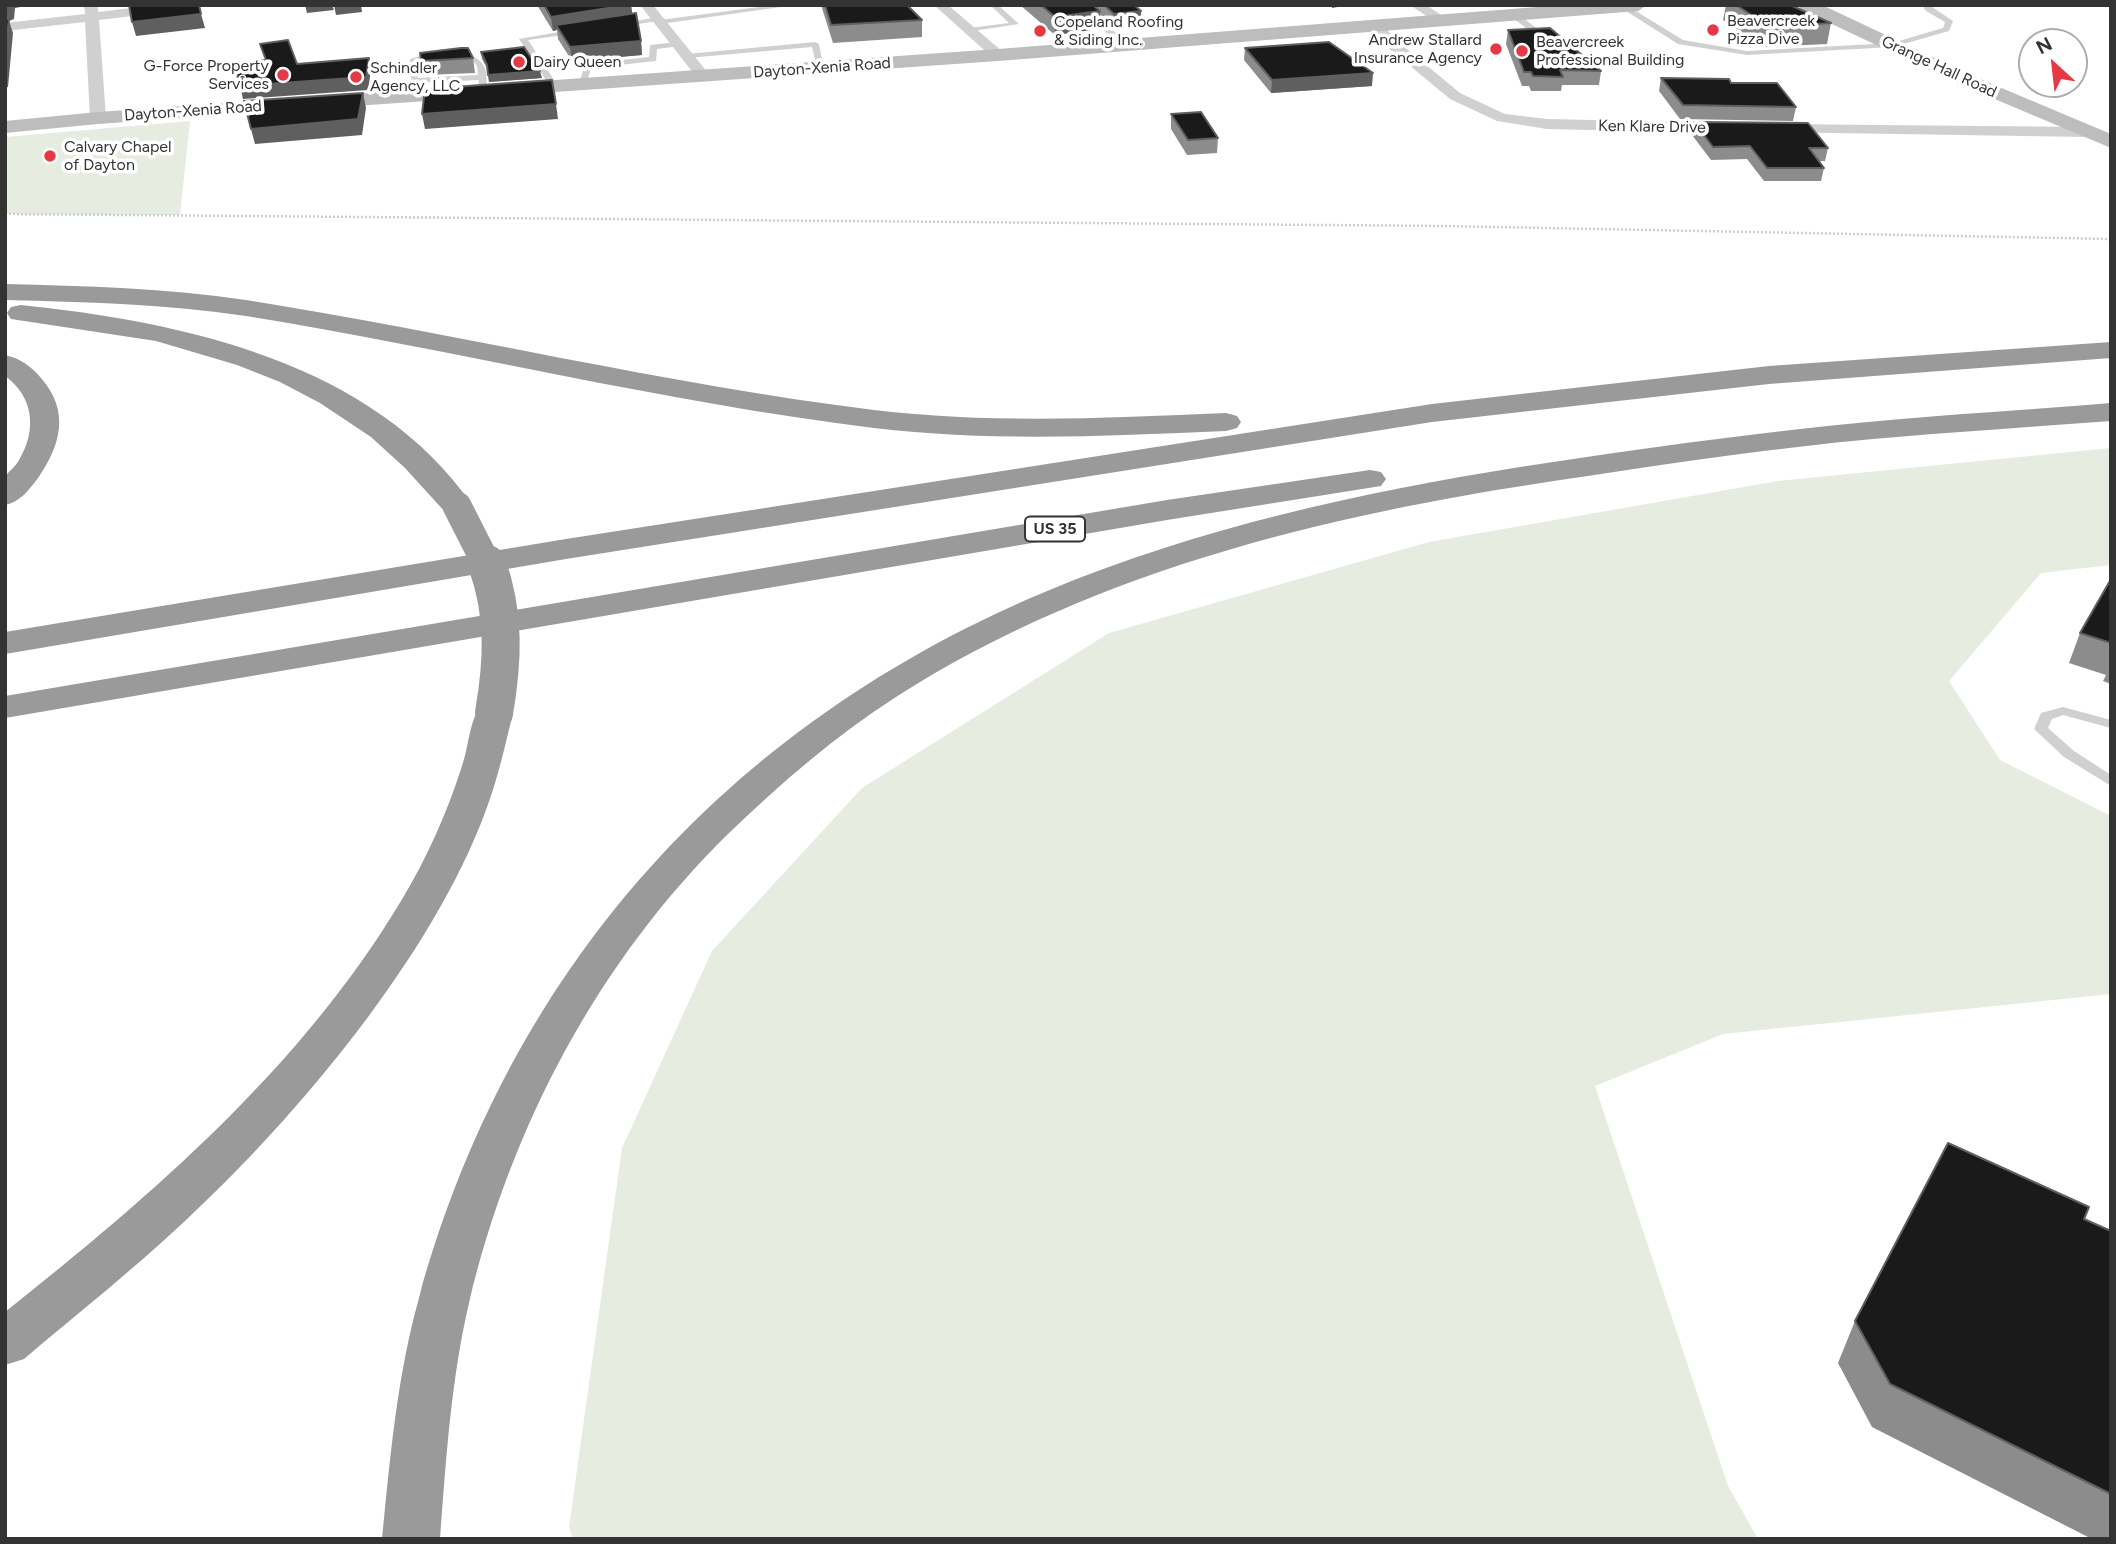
<!DOCTYPE html>
<html>
<head>
<meta charset="utf-8">
<style>
  body { margin:0 }
  #map { position:relative; width:2116px; height:1544px; overflow:hidden; background:#fff; font-family:Figtree,sans-serif }
  canvas { display:block }
  .frame { position:absolute; inset:0; border:7px solid #333; pointer-events:none }
  .north { position:absolute; left:2018px; top:28px; width:70px; height:70px; box-sizing:border-box; background:#fff; border:2px solid #adadad; border-radius:50%; rotate:333deg; font-size:19px; font-weight:700; line-height:28px; text-align:center; color:#333 }
  .north::after { content:''; display:block; margin:auto; width:24px; height:32px; background:#e63946; clip-path:polygon(50% 0,100% 100%,50% 72%,0 100%) }
</style>
</head>
<body>
<div id="map">
<canvas width="2116" height="1544"></canvas>
<div class="frame"></div>
<div class="north">N</div>
</div>
<script>
const c = document.querySelector('canvas').getContext('2d');
c.lineJoin = 'round';
function fill(path, color) {
  c.fillStyle = color;
  c.fill(path, 'evenodd');
}
function stroke(path, color, width, dash) {
  c.strokeStyle = color;
  c.lineWidth = width;
  c.lineCap = dash ? 'butt' : 'round';
  c.setLineDash(dash || []);
  c.stroke(path);
}
function drawText(font, color, halo, rows, align = 'center') {
  c.font = font + ' Figtree,sans-serif';
  c.lineWidth = 7;
  c.setLineDash([]);
  c.textBaseline = 'middle';
  c.strokeStyle = halo;
  c.fillStyle = color;
  for (const [text, x, y, turn = 0] of rows) {
    c.save();
    c.translate(x, y);
    c.rotate((+turn || 0) * Math.PI / 180);
    c.textAlign = isNaN(turn) ? turn : align;
    if (halo) c.strokeText(text, 0, 0);
    c.fillText(text, 0, 0);
    c.restore();
  }
}
const green = new Path2D(`
  M 190,121 L 180,215 L 5,214 L 5,137 Z
  M 2111,448 L 2111,565 L 2041,573 L 1949,681 L 2000,760 L 2111,816 L 2111,994 L 1723,1034 L 1595,1086 L 1728,1486 L 1758,1539 L 573,1539 L 569,1527 L 622,1148 L 712,951 L 862,788 L 1109,633 L 1429,542 L 1778,481 Z`);
const path = new Path2D(`
  M 5,214 L 1443,226 L 2111,239`);
const lane = new Path2D(`
  M 774,5 L 781,7 L 660,24 L 657,21 L 620,27 L 616,25 L 657,17 L 660,20 Z
  M 990,5 L 998,5 L 1019,24 L 966,32 L 969,28 L 1009,23 Z
  M 1078,5 L 1085,5 L 1127,43 L 1127,47 L 1121,47 Z
  M 1626,5 L 1683,40 L 1747,51 L 1892,43 L 1943,28 L 1945,22 L 1926,11 L 1922,5 L 1929,5 L 1953,21 L 1949,31 L 1893,47 L 1747,55 L 1678,44 L 1618,6 Z
  M 1510,12 L 1516,12 L 1541,32 L 1534,34 L 1510,16 Z
  M 576,29 L 579,29 L 579,33 L 528,40 L 558,86 L 551,88 L 519,39 Z
  M 677,42 L 680,42 L 680,46 L 657,49 L 656,61 L 591,68 L 586,86 L 579,84 L 585,64 L 649,57 L 650,45 Z
  M 815,42 L 819,44 L 824,70 L 817,68 L 812,47 L 687,58 L 683,56 L 687,54 Z
  M 448,52 C 477,53 492,61 485,93 L 478,91 L 479,80 L 418,83 L 419,96 L 412,98 L 410,59 L 427,54 ZM 448,57 L 472,60 L 477,66 L 478,75 L 418,78 L 417,62 Z
  M 1466,55 L 1469,55 L 1469,59 L 1410,62 L 1406,60 L 1410,58 Z
  M 2063,707 L 2111,720 L 2111,728 L 2063,715 L 2052,719 L 2048,728 L 2074,751 L 2111,775 L 2111,786 L 2064,757 L 2034,729 L 2041,713 Z`);
const street = new Path2D(`
  M 84,5 L 98,5 L 98,12 L 156,5 L 198,5 L 192,9 L 99,20 L 106,118 L 98,123 L 90,118 L 85,22 L 5,31 L 5,23 L 85,14 Z
  M 640,5 L 653,5 L 708,73 L 710,76 L 708,79 L 698,79 Z
  M 934,5 L 948,5 L 1003,52 L 1003,58 L 993,58 Z
  M 1410,5 L 1426,5 L 1449,20 L 1442,24 L 1437,23 Z
  M 1376,22 L 1381,23 L 1396,40 L 1460,93 L 1505,114 L 1547,119 L 1728,123 L 1736,128 L 1728,133 L 1547,129 L 1497,121 L 1450,99 L 1386,46 L 1369,26 Z
  M 1777,124 L 2086,127 L 2094,132 L 2086,137 L 1772,132 L 1769,129 Z`);
const secondary = new Path2D(`
  M 1563,5 L 1647,5 L 1638,11 L 998,61 L 98,124 L 5,133 L 5,121 L 98,112 L 998,49 Z
  M 1798,5 L 1822,5 L 1973,76 L 2111,134 L 2111,148 L 1959,84 L 1800,9 Z`);
const highway = new Path2D(`
  M 5,284 C 86,286 166,288 246,300 C 456,333 663,384 874,410 C 991,424 1109,418 1226,413 L 1237,416 L 1241,422 L 1237,428 L 1226,431 C 1109,436 991,442 874,428 C 662,402 456,350 246,316 C 166,304 86,302 5,300 Z
  M 21,305 C 183,322 374,362 473,506 L 468,513 L 457,516 L 446,513 L 405,468 L 371,437 L 320,403 L 280,382 L 237,365 L 156,341 L 11,319 L 7,313 L 11,307 Z
  M 2111,342 L 2111,358 L 1769,384 L 1432,422 L 566,559 L 5,654 L 5,632 L 566,539 L 1432,404 L 1769,366 Z
  M 5,355 C 20,358 32,367 41,378 C 70,411 61,445 38,478 C 29,490 20,502 5,505 C 5,498 3,484 5,477 C 8,472 16,466 19,460 C 37,430 34,397 5,376 Z
  M 2111,403 L 2111,421 C 2032,427 1952,432 1873,439 C 1776,448 1678,462 1581,477 C 1343,511 1101,566 896,697 C 835,736 781,783 729,833 C 599,960 511,1126 469,1303 C 451,1380 446,1460 440,1539 L 382,1539 C 390,1458 397,1376 419,1298 C 517,942 761,693 1106,568 C 1259,512 1420,481 1580,458 C 1675,444 1772,431 1868,422 C 1949,414 2030,410 2111,403 Z
  M 1370,470 L 1381,472 L 1386,479 L 1381,486 L 1167,520 L 5,718 L 5,696 L 1167,500 Z
  M 494,702 L 507,705 L 513,713 C 505,746 498,778 486,810 C 433,955 297,1117 185,1221 C 133,1270 78,1313 24,1359 L 5,1365 L 5,1312 C 154,1194 302,1066 401,901 C 427,858 447,813 462,766 C 469,746 469,722 481,705 Z`);
const highwayBridgeFar1 = new Path2D(`
  M 457,506 L 487,565`);
const highwayBridge = new Path2D(`
  M 487,564 C 505,614 503,661 494,713`);
const wall = new Path2D(`
  M 537,5 L 631,5 L 632,14 L 641,41 L 642,55 L 572,61 L 558,39 L 557,30 L 553,31 Z
  M 821,5 L 907,5 L 922,20 L 922,37 L 833,43 Z
  M 1020,5 L 1134,5 L 1141,24 L 1114,28 L 1099,15 L 1099,29 L 1055,35 Z
  M 1726,5 L 1790,5 L 1831,23 L 1827,44 L 1765,47 L 1723,20 Z
  M 1508,30 L 1601,71 L 1599,85 L 1562,85 L 1561,91 L 1531,91 L 1529,86 L 1522,86 L 1506,44 Z
  M 1245,48 L 1372,86 L 1271,93 L 1244,60 Z
  M 481,52 L 542,78 L 489,82 L 488,70 L 482,59 Z
  M 420,53 L 473,58 L 475,73 L 424,75 Z
  M 1661,78 L 1731,83 L 1796,107 L 1793,121 L 1680,119 L 1659,91 Z
  M 1171,114 L 1218,138 L 1217,153 L 1187,155 L 1171,129 Z
  M 1694,122 L 1828,148 L 1825,161 L 1820,161 L 1824,168 L 1821,181 L 1764,181 L 1747,159 L 1711,160 L 1692,135 Z
  M 2111,579 L 2111,684 L 2103,681 L 2106,675 L 2069,663 L 2080,633 Z
  M 2084,1219 L 2111,1231 L 2111,1539 L 2092,1539 L 1872,1427 L 1838,1363 L 1855,1321 Z`);
const shadedWall = new Path2D(`
  M 10,5 L 31,5 L 15,8 L 14,19 L 9,21 L 13,33 L 8,87 L 5,88 L 5,7 Z
  M 305,5 L 332,5 L 334,10 L 307,13 Z
  M 334,5 L 361,5 L 362,12 L 336,15 Z
  M 627,5 L 631,5 L 633,18 L 556,25 L 557,30 L 553,31 L 551,17 Z
  M 1332,5 L 1349,5 L 1332,8 Z
  M 1100,11 L 1099,29 L 1055,35 L 1055,17 Z
  M 1141,11 L 1141,24 L 1114,28 L 1114,14 Z
  M 201,14 L 205,28 L 136,36 L 132,22 Z
  M 641,41 L 642,55 L 572,61 L 570,47 Z
  M 369,58 L 371,70 L 368,90 L 243,99 L 240,86 Z
  M 540,71 L 542,78 L 489,82 L 488,75 Z
  M 1373,73 L 1372,86 L 1271,93 L 1272,80 Z
  M 363,93 L 366,108 L 362,135 L 255,144 L 251,129 Z
  M 556,104 L 558,119 L 425,129 L 422,114 Z`);
const building = new Path2D(`
  M 129,5 L 199,5 L 201,14 L 132,22 Z
  M 544,5 L 627,5 L 551,17 Z
  M 825,5 L 907,5 L 922,20 L 831,25 Z
  M 1041,5 L 1093,5 L 1100,11 L 1055,17 Z
  M 1104,5 L 1134,5 L 1141,11 L 1114,14 Z
  M 1736,5 L 1790,5 L 1831,23 L 1770,27 Z
  M 636,13 L 641,41 L 570,47 L 556,25 Z
  M 5,19 L 9,19 L 5,51 Z
  M 1550,28 L 1601,71 L 1560,70 L 1563,77 L 1533,76 L 1531,72 L 1524,72 L 1508,30 Z
  M 288,40 L 297,64 L 369,58 L 366,77 L 240,86 L 234,63 L 266,60 L 260,44 Z
  M 1329,42 L 1373,73 L 1272,80 L 1245,48 Z
  M 524,47 L 540,71 L 488,75 L 487,65 L 481,52 Z
  M 461,48 L 468,48 L 473,58 L 421,61 L 420,53 Z
  M 1661,78 L 1729,79 L 1731,83 L 1777,83 L 1796,107 L 1683,105 Z
  M 552,80 L 556,104 L 422,114 L 425,89 Z
  M 363,93 L 358,119 L 251,129 L 244,101 Z
  M 1201,112 L 1218,138 L 1188,140 L 1171,114 Z
  M 1694,122 L 1808,123 L 1828,148 L 1809,148 L 1824,168 L 1767,168 L 1750,146 L 1713,147 Z
  M 2111,579 L 2111,643 L 2080,633 Z
  M 1948,1143 L 2089,1207 L 2084,1219 L 2111,1231 L 2111,1494 L 1890,1384 L 1855,1321 Z`);
const markers = [
  [1713,30,7,"#e63946"],
  [1040,31,7,"#e63946"],
  [1496,49,7,"#e63946"],
  [1522,51,7,"#e63946"],
  [519,62,7,"#e63946"],
  [283,75,7,"#e63946"],
  [356,77,7,"#e63946"],
  [50,156,7,"#e63946"]
];
const farPoinames = [
  ["Beavercreek",1727,21],
  ["Pizza Dive",1727,39],
  ["Copeland Roofing",1054,22],
  ["& Siding Inc.",1054,40],
  ["Andrew Stallard",1482,40,"right"],
  ["Insurance Agency",1482,58,"right"],
  ["Beavercreek",1536,42],
  ["Professional Building",1536,60],
  ["Dairy Queen",533,62],
  ["G-Force Property",269,66,"right"],
  ["Services",269,84,"right"],
  ["Schindler",370,68],
  ["Agency, LLC",370,86],
  ["Calvary Chapel",64,147],
  ["of Dayton",64,165]
];
const farStreetnames = [
  ["Grange Hall Road",1939,67,25],
  ["Dayton-Xenia Road",822,68,-4],
  ["Dayton-Xenia Road",193,111,-4],
  ["Ken Klare Drive",1652,127,1]
];
const shields = [
  [1055,529,60]
];
const shieldNames = [
  ["US 35",1055,529]
];
fill(green, '#e6ecdf');
stroke(path, '#cdcdcd', 2.5, [2, 2]);
fill(lane, '#d0d0d0');
fill(street, '#d0d0d0');
fill(secondary, '#bdbdbd');
fill(highway, '#9a9a9a');
stroke(highwayBridgeFar1, '#9a9a9a', 29);
stroke(highwayBridge, '#9a9a9a', 38);
fill(wall, '#8c8c8c');
fill(shadedWall, '#5f5f5f');
fill(building, '#1a1a1a');
stroke(building, '#5f5f5f', 2);
for (const [x, y, r, color] of markers) {
  const dot = new Path2D();
  dot.arc(x, y, r, 0, 2 * Math.PI);
  c.fillStyle = color;
  c.fill(dot);
  stroke(dot, '#fff', 2.5);
}
drawText('16px', '#333', '#fff', farPoinames, 'left');
drawText('16px', '#333', '#fff', farStreetnames);
for (const [x, y, w] of shields) {
  const box = new Path2D();
  box.roundRect(x - w / 2, y - 12.5, w, 25, 5);
  c.fillStyle = '#fff';
  c.fill(box);
  stroke(box, '#333', 2);
}
drawText('bold 16px', '#333', null, shieldNames);
</script>
</body>
</html>
